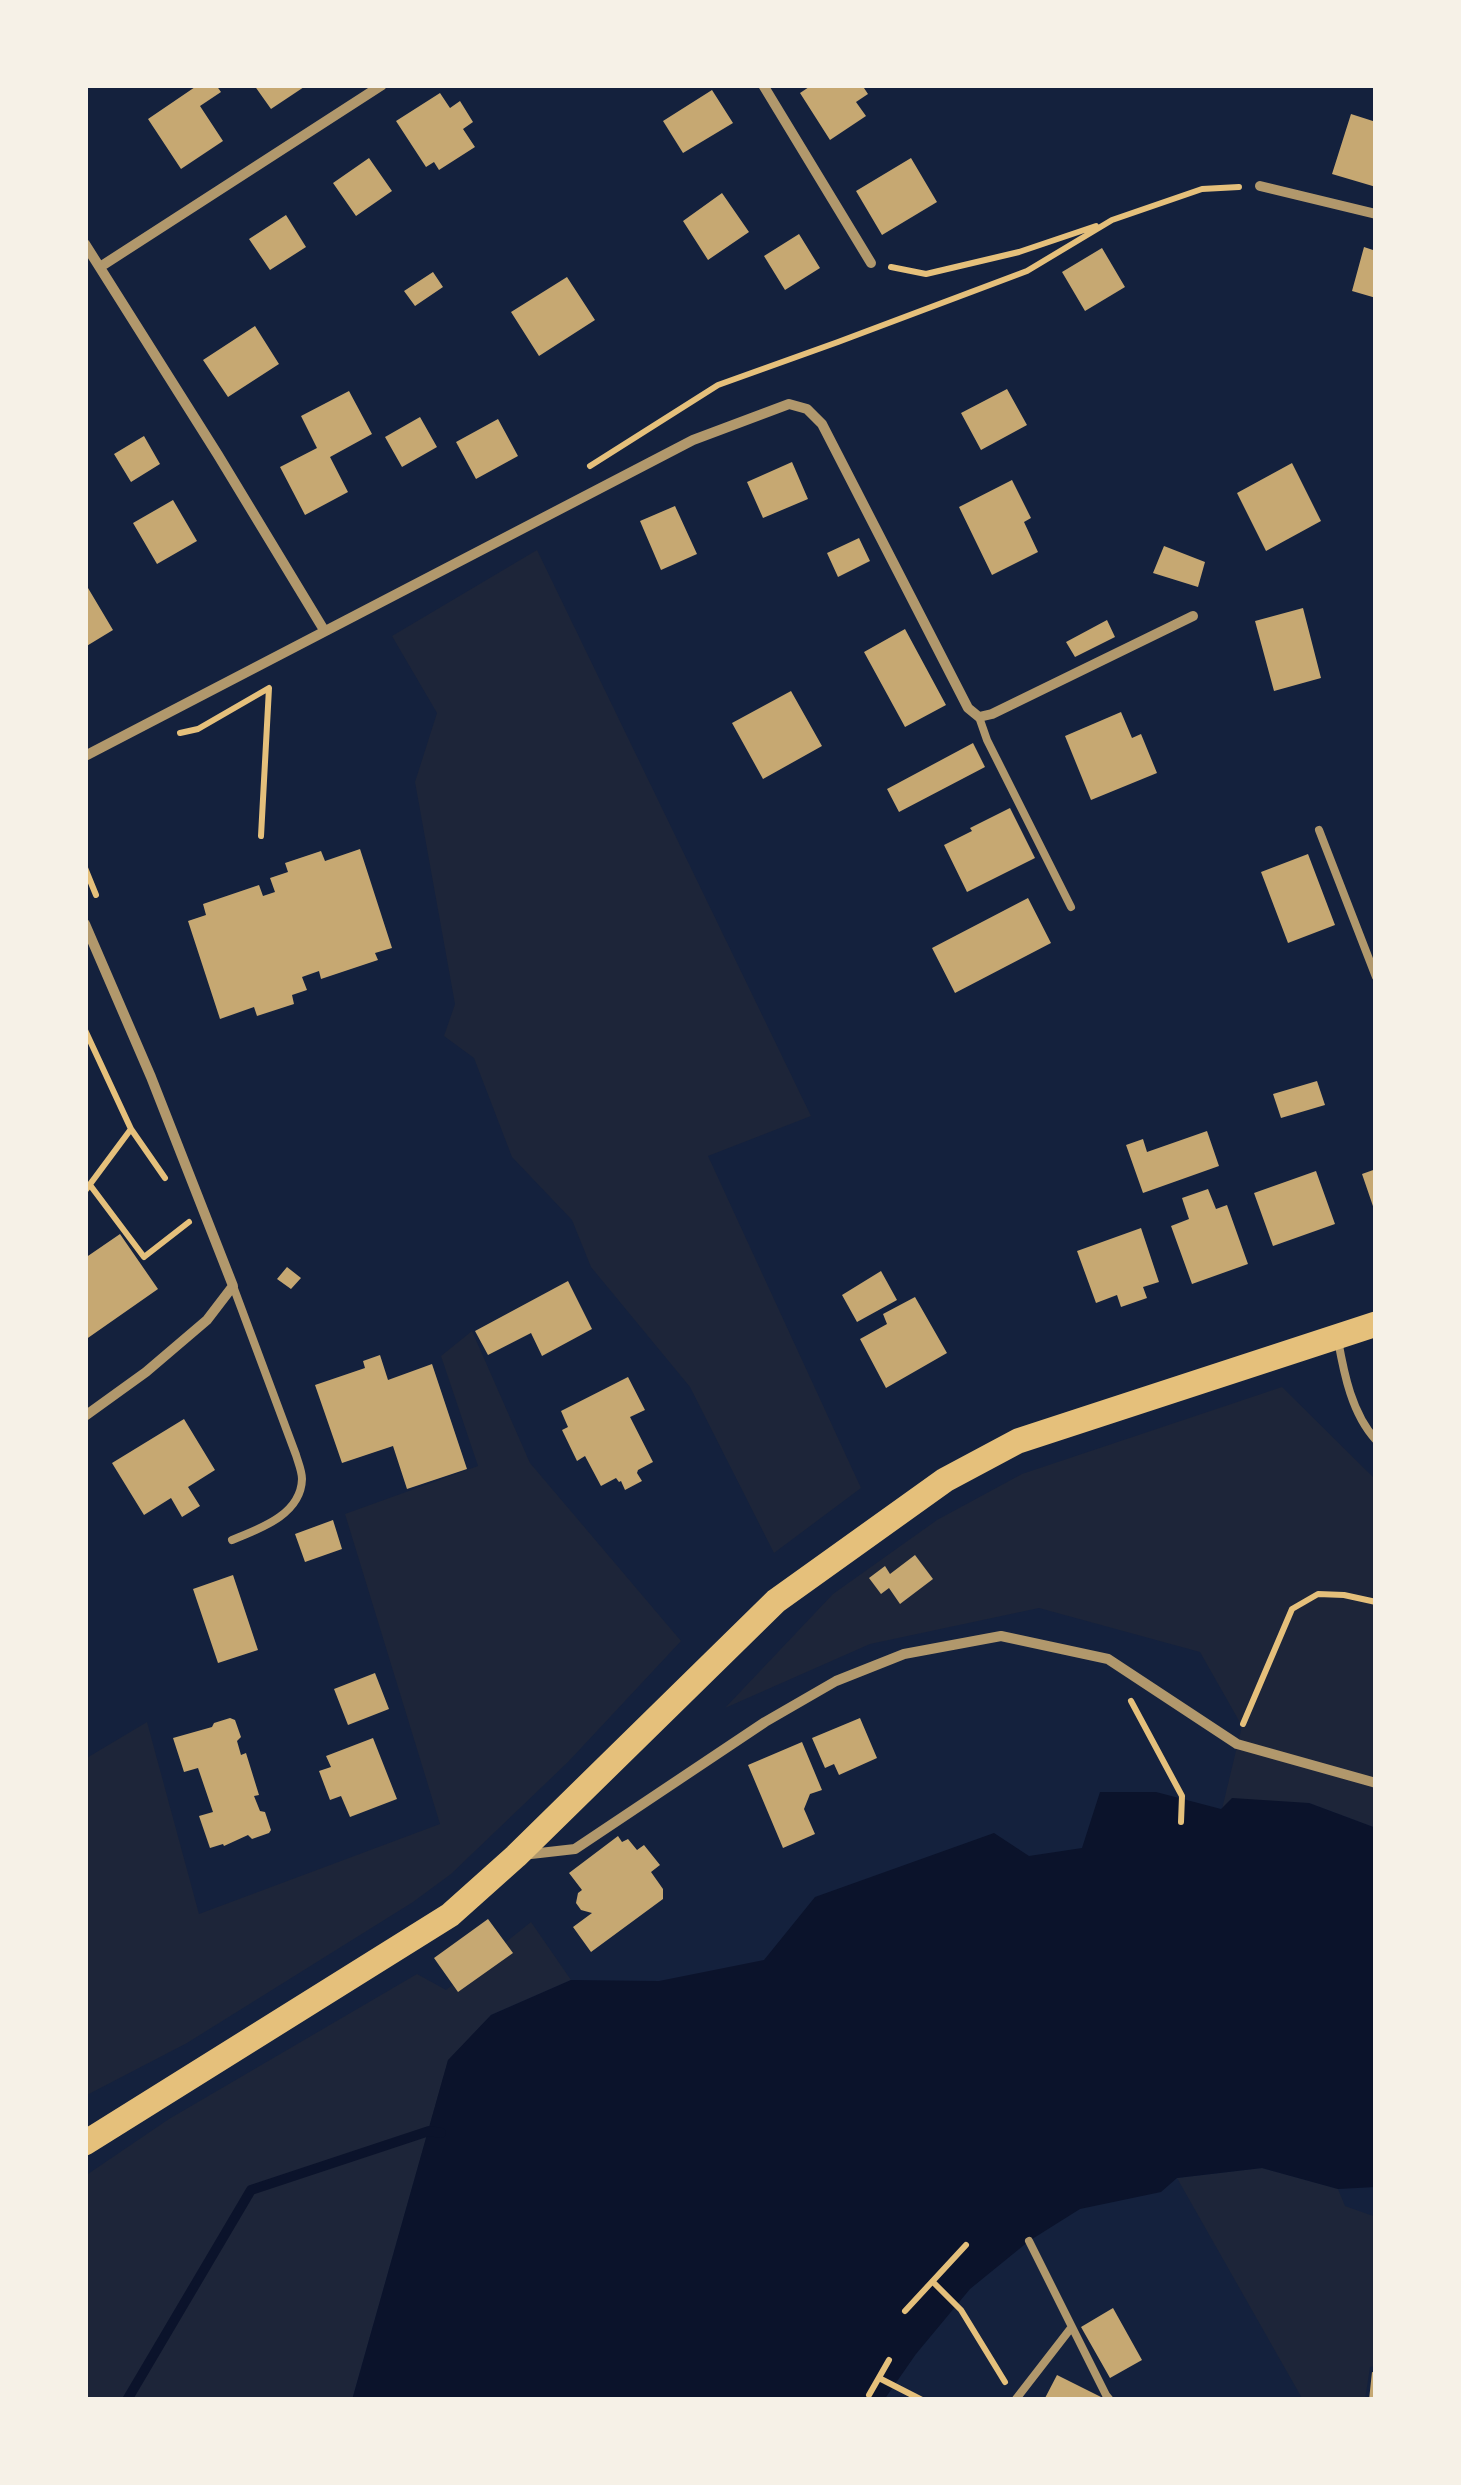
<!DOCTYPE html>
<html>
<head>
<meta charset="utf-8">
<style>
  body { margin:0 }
  #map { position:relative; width:1461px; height:2485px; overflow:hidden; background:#14213d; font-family:Raleway,sans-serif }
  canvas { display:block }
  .frame { position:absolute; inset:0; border:88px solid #f6f1e7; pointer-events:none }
</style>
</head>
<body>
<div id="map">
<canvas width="1461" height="2485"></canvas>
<div class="frame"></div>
</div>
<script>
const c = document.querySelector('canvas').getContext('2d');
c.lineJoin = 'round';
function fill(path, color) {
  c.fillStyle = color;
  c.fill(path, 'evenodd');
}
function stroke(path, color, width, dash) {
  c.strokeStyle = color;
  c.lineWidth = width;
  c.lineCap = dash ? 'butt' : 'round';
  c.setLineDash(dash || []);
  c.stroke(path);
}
const green = new Path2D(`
  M 537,550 L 811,1116 L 708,1156 L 861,1488 L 774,1553 L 690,1387 L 591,1267 L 572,1220 L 512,1157 L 474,1058 L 444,1036 L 455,1004 L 415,782 L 437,713 L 392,636 Z
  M 472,1331 L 530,1463 L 681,1641 L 568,1762 L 451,1874 L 413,1902 L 187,2043 L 85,2096 L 85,1759 L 147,1722 L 199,1914 L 440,1824 L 345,1514 L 478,1466 L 441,1356 Z
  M 1282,1387 L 1376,1480 L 1376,1828 L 1309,1803 L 1222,1809 L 1242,1726 L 1200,1652 L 1039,1608 L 870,1644 L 725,1708 L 833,1594 L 937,1520 L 1022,1474 Z
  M 531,1922 L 571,1980 L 491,2015 L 448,2061 L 352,2400 L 85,2400 L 85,2176 L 169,2119 L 417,1974 L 446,1990 Z
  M 1262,2168 L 1338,2189 L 1345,2206 L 1376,2217 L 1376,2366 L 1370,2367 L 1365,2400 L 1303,2400 L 1177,2178 Z`);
const water = new Path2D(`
  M 1100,1792 L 1156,1792 L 1221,1809 L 1232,1798 L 1309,1803 L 1376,1828 L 1376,2187 L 1338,2189 L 1262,2168 L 1177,2178 L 1161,2192 L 1080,2209 L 1029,2241 L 970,2289 L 916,2354 L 884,2400 L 352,2400 L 448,2060 L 491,2015 L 571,1980 L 659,1981 L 764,1960 L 815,1897 L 994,1833 L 1029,1856 L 1082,1848 Z`);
const stream = new Path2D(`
  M 127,2400 L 251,2190 L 429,2131 L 441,2133`);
const building = new Path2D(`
  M 198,85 L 216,85 L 221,92 L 200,106 L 223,141 L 181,169 L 148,119 Z
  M 254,85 L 307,85 L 271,109 Z
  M 812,85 L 862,85 L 868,94 L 856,102 L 866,116 L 830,140 L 800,93 Z
  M 712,90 L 733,123 L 683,153 L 663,121 Z
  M 440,93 L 450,108 L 460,101 L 473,122 L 463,129 L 475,147 L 439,170 L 434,162 L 426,167 L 396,121 Z
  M 1351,114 L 1376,122 L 1376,187 L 1332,174 Z
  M 369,158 L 392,191 L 356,216 L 333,183 Z
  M 911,158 L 937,202 L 882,235 L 856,191 Z
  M 722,193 L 749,232 L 708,260 L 683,221 Z
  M 286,215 L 306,247 L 270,270 L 249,239 Z
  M 799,234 L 820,268 L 785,290 L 764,256 Z
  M 1364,247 L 1376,251 L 1376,298 L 1352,291 Z
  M 1102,248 L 1125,287 L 1085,311 L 1062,272 Z
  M 433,272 L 443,287 L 415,306 L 404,291 Z
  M 567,277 L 595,320 L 539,356 L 511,312 Z
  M 255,326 L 279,364 L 228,397 L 203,360 Z
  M 1007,389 L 1027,425 L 981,450 L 961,413 Z
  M 349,391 L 372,434 L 330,457 L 348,492 L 305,515 L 280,467 L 317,448 L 301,416 Z
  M 420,417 L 437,447 L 402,467 L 385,437 Z
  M 498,419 L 518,456 L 476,479 L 456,442 Z
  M 144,436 L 160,464 L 131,482 L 114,454 Z
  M 792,462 L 808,499 L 763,518 L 747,482 Z
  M 1292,463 L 1321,521 L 1266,551 L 1237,493 Z
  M 1012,480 L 1031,518 L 1024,522 L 1038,552 L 992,575 L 959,507 Z
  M 173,500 L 197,541 L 157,564 L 133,523 Z
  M 675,506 L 697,554 L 661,570 L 640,521 Z
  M 859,538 L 870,561 L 838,577 L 827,553 Z
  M 1164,546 L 1205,562 L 1198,587 L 1153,573 Z
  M 88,588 L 113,630 L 85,647 L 85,590 Z
  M 1303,608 L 1321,678 L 1274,691 L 1255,621 Z
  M 1107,620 L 1115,637 L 1075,657 L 1066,642 Z
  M 905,629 L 946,705 L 905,727 L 864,652 Z
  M 791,691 L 822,746 L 763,779 L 732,723 Z
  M 1121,712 L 1132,738 L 1141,734 L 1157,773 L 1091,800 L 1065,736 Z
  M 973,743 L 985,767 L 899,812 L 887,789 Z
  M 1010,808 L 1035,858 L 967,892 L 944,845 L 972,831 L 970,828 Z
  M 360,849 L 392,948 L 375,953 L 378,960 L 321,979 L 319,971 L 302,977 L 307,990 L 292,995 L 294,1004 L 257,1016 L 254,1007 L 220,1019 L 188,921 L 206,915 L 203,904 L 259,885 L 263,896 L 275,892 L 270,878 L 288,872 L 285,863 L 321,851 L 325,861 Z
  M 1308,854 L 1335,925 L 1288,943 L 1261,872 Z
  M 1028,898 L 1051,943 L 955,993 L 932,948 Z
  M 1317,1081 L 1325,1105 L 1281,1118 L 1273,1094 Z
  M 1207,1131 L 1219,1166 L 1143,1193 L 1126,1145 L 1143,1139 L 1147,1152 Z
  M 1376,1169 L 1376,1211 L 1375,1212 L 1362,1174 Z
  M 1316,1171 L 1335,1224 L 1273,1246 L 1254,1193 Z
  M 1208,1189 L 1216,1209 L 1227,1205 L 1248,1264 L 1192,1284 L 1171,1226 L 1189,1219 L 1182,1198 Z
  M 1141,1228 L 1159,1282 L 1143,1287 L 1147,1298 L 1121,1307 L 1117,1295 L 1096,1303 L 1077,1251 Z
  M 120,1234 L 158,1289 L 85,1340 L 85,1258 Z
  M 287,1267 L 301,1278 L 291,1289 L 277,1279 Z
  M 881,1271 L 897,1300 L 857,1322 L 842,1295 Z
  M 568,1281 L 592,1329 L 542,1356 L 531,1333 L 488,1355 L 475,1331 Z
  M 915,1297 L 947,1353 L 886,1388 L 860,1339 L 887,1324 L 883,1314 Z
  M 380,1355 L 388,1380 L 432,1364 L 467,1469 L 407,1489 L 393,1446 L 342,1463 L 315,1385 L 365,1368 L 363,1361 Z
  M 628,1377 L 645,1410 L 630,1417 L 653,1462 L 638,1470 L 637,1473 L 642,1481 L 625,1490 L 621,1481 L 619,1482 L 616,1478 L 601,1486 L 585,1456 L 577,1461 L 562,1430 L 568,1427 L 561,1411 Z
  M 184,1419 L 215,1470 L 188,1487 L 200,1506 L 182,1517 L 171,1498 L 144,1515 L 112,1463 Z
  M 333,1520 L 342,1549 L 305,1562 L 295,1534 Z
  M 915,1555 L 933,1579 L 900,1604 L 889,1588 L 881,1594 L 869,1578 L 885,1566 L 890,1574 Z
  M 233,1575 L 258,1650 L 218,1663 L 193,1589 Z
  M 375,1673 L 389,1709 L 348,1725 L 334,1689 Z
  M 230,1718 L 235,1720 L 241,1737 L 237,1741 L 241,1755 L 246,1753 L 259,1795 L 254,1796 L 260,1811 L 265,1812 L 271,1830 L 269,1833 L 252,1839 L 248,1835 L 224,1846 L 223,1844 L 210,1848 L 199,1816 L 213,1812 L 198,1768 L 184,1772 L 173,1738 L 212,1727 L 214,1723 Z
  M 860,1718 L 877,1758 L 839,1775 L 834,1764 L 825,1768 L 812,1738 Z
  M 373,1738 L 397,1799 L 350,1817 L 341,1796 L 330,1800 L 319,1771 L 331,1767 L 326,1756 Z
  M 802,1742 L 822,1790 L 810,1794 L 804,1809 L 815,1834 L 783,1848 L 748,1765 Z
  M 618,1836 L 622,1842 L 628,1839 L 637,1850 L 644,1845 L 660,1865 L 651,1872 L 663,1889 L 663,1899 L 591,1952 L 573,1927 L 592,1913 L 581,1910 L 576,1903 L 578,1893 L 582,1890 L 569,1873 Z
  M 488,1919 L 513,1953 L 458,1992 L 434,1958 Z
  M 1113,2308 L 1142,2360 L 1110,2378 L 1081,2327 Z
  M 1372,2372 L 1376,2373 L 1376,2400 L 1369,2400 Z
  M 1057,2375 L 1101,2397 L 1100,2400 L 1044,2400 Z`);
const path = new Path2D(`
  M 891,267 L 926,274 L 1019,252 L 1096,226
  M 590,466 L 718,385 L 838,342 L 1027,271 L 1112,220 L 1202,189 L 1239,187
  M 180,733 L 198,729 L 269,688 L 261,836
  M 85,868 L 96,895
  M 85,1030 L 131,1129 L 165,1178
  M 90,1185 L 144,1257 L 189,1222
  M 85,1191 L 131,1129
  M 1376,1604 L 1376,1574
  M 1131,1701 L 1182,1796 L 1181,1822
  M 1243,1724 L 1292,1609 L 1318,1594 L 1344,1595 L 1376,1602
  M 933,2282 L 961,2310 L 1005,2382
  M 905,2311 L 966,2245
  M 879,2378 L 922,2400
  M 869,2395 L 889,2360`);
const service = new Path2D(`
  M 979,717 L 987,740 L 1071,907
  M 1319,830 L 1376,977
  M 1338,1340 C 1344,1374 1352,1414 1376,1440
  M 232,1540 C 259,1529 301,1515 302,1479 C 302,1471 298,1462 296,1455 L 233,1286
  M 1029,2241 L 1106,2395 L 1110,2400
  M 1016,2399 L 1071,2328`);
const minor = new Path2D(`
  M 763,85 L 871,263
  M 1260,186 L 1376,214
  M 85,244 L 218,455 L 324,630
  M 100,267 L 382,85
  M 85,756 L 693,440 L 789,404 L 807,409 L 822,424 L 968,708 L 979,717 L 992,714 L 1193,616
  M 85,924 L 151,1077 L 233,1286 L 207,1320 L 146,1372 L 85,1416
  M 522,1855 L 575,1849 L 765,1722 L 836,1681 L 904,1654 L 1001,1636 L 1108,1659 L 1237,1744 L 1376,1783`);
const primary = new Path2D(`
  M 85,2143 L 450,1915 L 516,1856 L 776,1601 L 945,1480 L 1018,1441 L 1376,1324`);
fill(green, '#1d2539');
fill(water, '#0b132b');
stroke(stream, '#0b132b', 10);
fill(building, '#c6a872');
stroke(path, '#e5c07b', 6);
stroke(service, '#b1986c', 8);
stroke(minor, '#b1986c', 10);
stroke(primary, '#e5c07b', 25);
</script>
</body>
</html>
